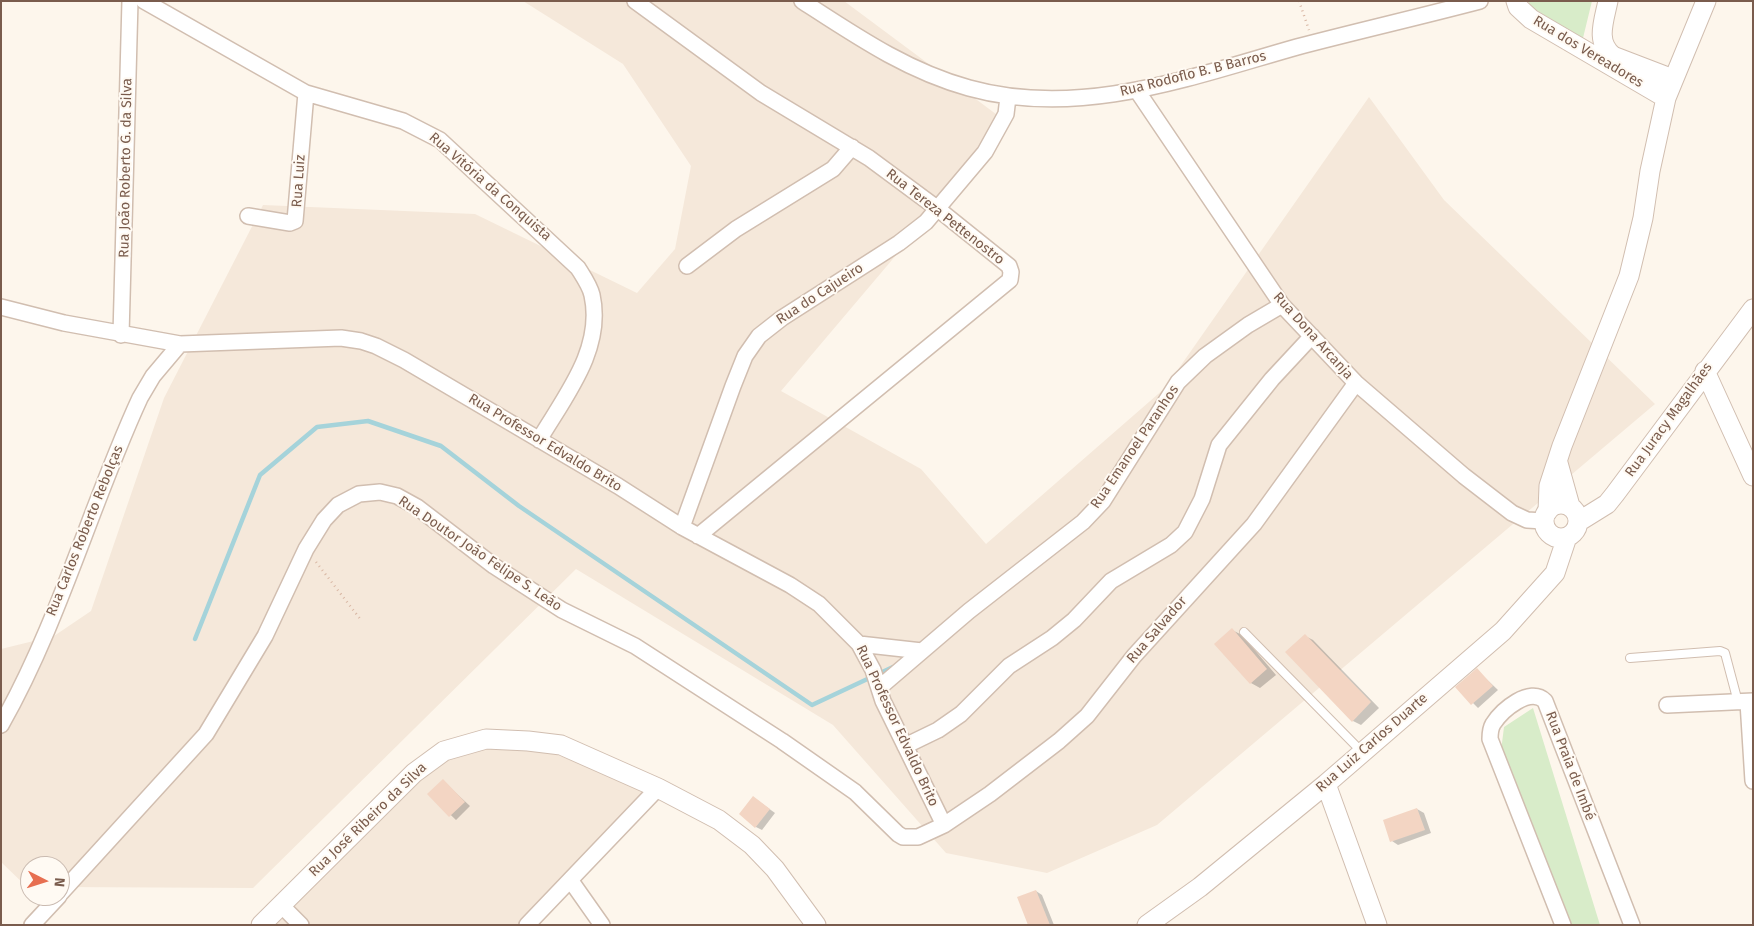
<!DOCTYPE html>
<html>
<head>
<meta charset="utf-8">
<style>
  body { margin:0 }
  #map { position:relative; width:1754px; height:926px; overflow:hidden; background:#fdf6ec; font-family:"Fira Sans",sans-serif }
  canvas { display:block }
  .frame { position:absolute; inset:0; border:2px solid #7a5c4d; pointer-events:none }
  .north { position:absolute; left:20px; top:856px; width:50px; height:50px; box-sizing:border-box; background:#fffaf3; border:1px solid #cabbb1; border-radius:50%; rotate:95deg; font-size:14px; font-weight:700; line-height:20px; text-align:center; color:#7a5c4d }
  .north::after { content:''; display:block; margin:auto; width:18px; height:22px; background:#e76f51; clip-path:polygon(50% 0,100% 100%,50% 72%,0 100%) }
</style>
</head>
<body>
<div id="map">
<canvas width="1754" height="926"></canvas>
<div class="frame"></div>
<div class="north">N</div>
</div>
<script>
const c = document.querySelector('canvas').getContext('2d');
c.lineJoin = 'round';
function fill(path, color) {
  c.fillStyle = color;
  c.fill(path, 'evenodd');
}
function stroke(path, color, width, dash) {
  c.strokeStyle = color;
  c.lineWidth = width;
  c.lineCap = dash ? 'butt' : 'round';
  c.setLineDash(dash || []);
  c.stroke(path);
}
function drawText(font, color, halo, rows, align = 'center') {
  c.font = font + ' "Fira Sans",sans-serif';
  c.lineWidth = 4;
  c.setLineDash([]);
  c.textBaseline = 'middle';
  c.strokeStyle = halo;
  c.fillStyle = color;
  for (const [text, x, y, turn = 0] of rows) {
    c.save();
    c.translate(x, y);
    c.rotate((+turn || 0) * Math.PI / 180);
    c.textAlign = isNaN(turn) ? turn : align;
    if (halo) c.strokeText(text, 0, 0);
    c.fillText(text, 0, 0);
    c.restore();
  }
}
const residential = new Path2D(`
  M 523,1 L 844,1 L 1008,123 L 781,391 L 921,469 L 986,544 L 1165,388 L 1369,97 L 1444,200 L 1655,404 L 1157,825 L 1047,873 L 946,853 L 833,725 L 576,569 L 253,888 L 60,887 L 60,866 L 30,866 L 30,887 L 27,887 L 1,862 L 1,649 L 54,636 L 91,611 L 164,398 L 263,205 L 475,214 L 637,293 L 675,249 L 691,166 L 623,64 Z
  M 497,744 L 544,750 L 660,794 L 529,925 L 267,925 L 441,755 Z`);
const green = new Path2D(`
  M 1529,1 L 1592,1 L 1583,38 L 1529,6 Z
  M 1533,708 L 1600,925 L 1567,925 L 1501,751 L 1504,727 Z`);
const shadow = new Path2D(`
  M 1232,630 L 1242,635 L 1276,675 L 1260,688 L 1251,683 Z
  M 1305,636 L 1313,640 L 1379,708 L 1361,725 L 1353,721 Z
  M 1477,670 L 1498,690 L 1478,708 L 1457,687 Z
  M 443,781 L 470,806 L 456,820 L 429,794 Z
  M 753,797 L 775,813 L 762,830 L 756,827 Z
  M 1417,809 L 1424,813 L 1431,833 L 1398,845 L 1392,841 Z
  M 1036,891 L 1042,895 L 1054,925 L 1030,925 Z`);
const stream = new Path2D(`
  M 195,639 L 260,475 L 317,427 L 368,421 L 441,446 L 519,506 L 812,705 L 893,667`);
const building = new Path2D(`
  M 1232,628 L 1267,669 L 1250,684 L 1214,644 Z
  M 1305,634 L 1371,702 L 1352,722 L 1285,652 Z
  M 1477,668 L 1493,686 L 1471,705 L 1455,687 Z
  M 443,779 L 465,802 L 449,817 L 427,794 Z
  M 753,796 L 770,809 L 755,828 L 739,814 Z
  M 1417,808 L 1425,830 L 1390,842 L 1383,820 Z
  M 1036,890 L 1050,925 L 1028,925 L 1017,897 Z`);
const path = new Path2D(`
  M 1299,1 L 1309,30
  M 316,562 L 361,620`);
const service = new Path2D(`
  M 1244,632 L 1362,752
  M 1630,658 L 1720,651 L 1725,653 L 1738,702`);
const minor = new Path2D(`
  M 144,1 L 306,93 L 403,121 L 440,140 L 578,268 C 583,276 590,286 592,295 C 604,349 565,396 539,440
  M 635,1 L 761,93 L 869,158 L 938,209 L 1009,266 L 1011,272 L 1010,280 L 698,536
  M 802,1 C 856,36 907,71 969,88 C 1080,119 1191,77 1297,47 C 1358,31 1419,17 1480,1
  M 1138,92 L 1282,305 L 1356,383 L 1464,476 L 1512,513 L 1527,520 L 1544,521
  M 248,216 L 290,223 L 295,221 L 306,93
  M 687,266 L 736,229 L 833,169 L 852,147
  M 1,307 L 64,323 L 180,344 L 341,338 L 361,341 L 376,346 L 404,360 L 618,486 L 682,527 L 790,585 L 819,604 L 859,644 L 873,670 L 883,701 L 944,825
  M 121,335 L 130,1
  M 682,527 L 733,386 L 745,356 L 759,336 L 782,318 L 899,243 L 926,222 L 985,152 L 1006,114 L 1008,97
  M 859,644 L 922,651
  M 879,688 L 969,611 L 1083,522 L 1103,501 L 1178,382 L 1205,356 L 1248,325 L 1282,305
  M 1748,702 L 1753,781
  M 1667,705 L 1753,701
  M 1,725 C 59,623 91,504 140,398 L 153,376 L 180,344
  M 905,746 L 938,730 L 961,714 L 1009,666 L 1052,638 L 1074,620 L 1111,581 L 1171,545 L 1185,532 L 1202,499 L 1219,445 L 1272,379 L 1312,336
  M 571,881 L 602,925
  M 60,894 L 206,734 L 265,636 L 306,549 L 324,520 L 338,505 L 359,494 L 380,492 L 397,496 L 417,507 L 494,566 L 562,610 L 635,646 L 782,741 L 855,792 L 898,834 L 903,837 L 918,837 L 944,825 L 990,794 L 1059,741 L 1087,716 L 1134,656 L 1254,524 L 1356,383
  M 281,905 L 301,925
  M 32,925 L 59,896
  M 527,925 L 658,788
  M 1563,925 L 1490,739 C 1490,734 1490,729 1493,724 C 1502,710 1530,686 1545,701 L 1632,925`);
const tertiary = new Path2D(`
  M 1516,1 L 1518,7 L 1531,19 L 1666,98
  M 1608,1 C 1604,21 1595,42 1613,56 L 1673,79
  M 1705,371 L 1753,476
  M 1558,463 L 1570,506
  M1544 521a17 17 0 1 1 34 0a17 17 0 1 1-34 0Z
  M 1548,511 L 1549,486 L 1562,446 L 1629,276 L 1643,218 L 1650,171 L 1666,98 L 1706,1
  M 1578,522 L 1607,504 L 1615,494 L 1753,309
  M 1326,784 L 1377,925
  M 261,925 L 414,773 L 444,751 L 486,739 L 528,741 L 561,745 L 658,788 L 719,820 L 752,845 L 775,869 L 816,925
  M 1147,925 L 1200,887 L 1326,784 L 1503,631 L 1555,573 L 1567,537`);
const streetNames = [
  ["Rua dos Vereadores",1588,52,31],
  ["Rua Rodoflo B. B Barros",1193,74,-14],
  ["Rua João Roberto G. da Silva",126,168,-89],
  ["Rua Luiz",299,181,-86],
  ["Rua Vitória da Conquista",490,187,41],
  ["Rua Tereza Pettenostro",945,217,38],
  ["Rua do Cajueiro",820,294,-33],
  ["Rua Dona Arcanja",1313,336,48],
  ["Rua Juracy Magalhães",1669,420,-54],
  ["Rua Professor Edvaldo Brito",545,443,31],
  ["Rua Emanoel Paranhos",1135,447,-56],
  ["Rua Carlos Roberto Rebolças",85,531,-68],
  ["Rua Doutor João Felipe S. Leão",480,554,34],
  ["Rua Salvador",1157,630,-49],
  ["Rua Professor Edvaldo Brito",897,726,65],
  ["Rua Luiz Carlos Duarte",1372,743,-41],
  ["Rua Praia de Imbé",1570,766,69],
  ["Rua José Ribeiro da Silva",368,820,-44]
];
fill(residential, '#f5e8da');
fill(green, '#d8ecc9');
fill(shadow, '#0003');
stroke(stream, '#a5d3da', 4.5);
fill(building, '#f3d5c3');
stroke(service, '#d1beb0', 10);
stroke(minor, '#d1beb0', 18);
stroke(tertiary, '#d1beb0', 21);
stroke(path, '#d9b8a5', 2.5, [1, 4]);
stroke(service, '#fff', 8);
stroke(minor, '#fff', 15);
stroke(tertiary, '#fff', 19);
drawText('14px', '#7a5c4d', '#fffaf3', streetNames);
</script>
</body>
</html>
